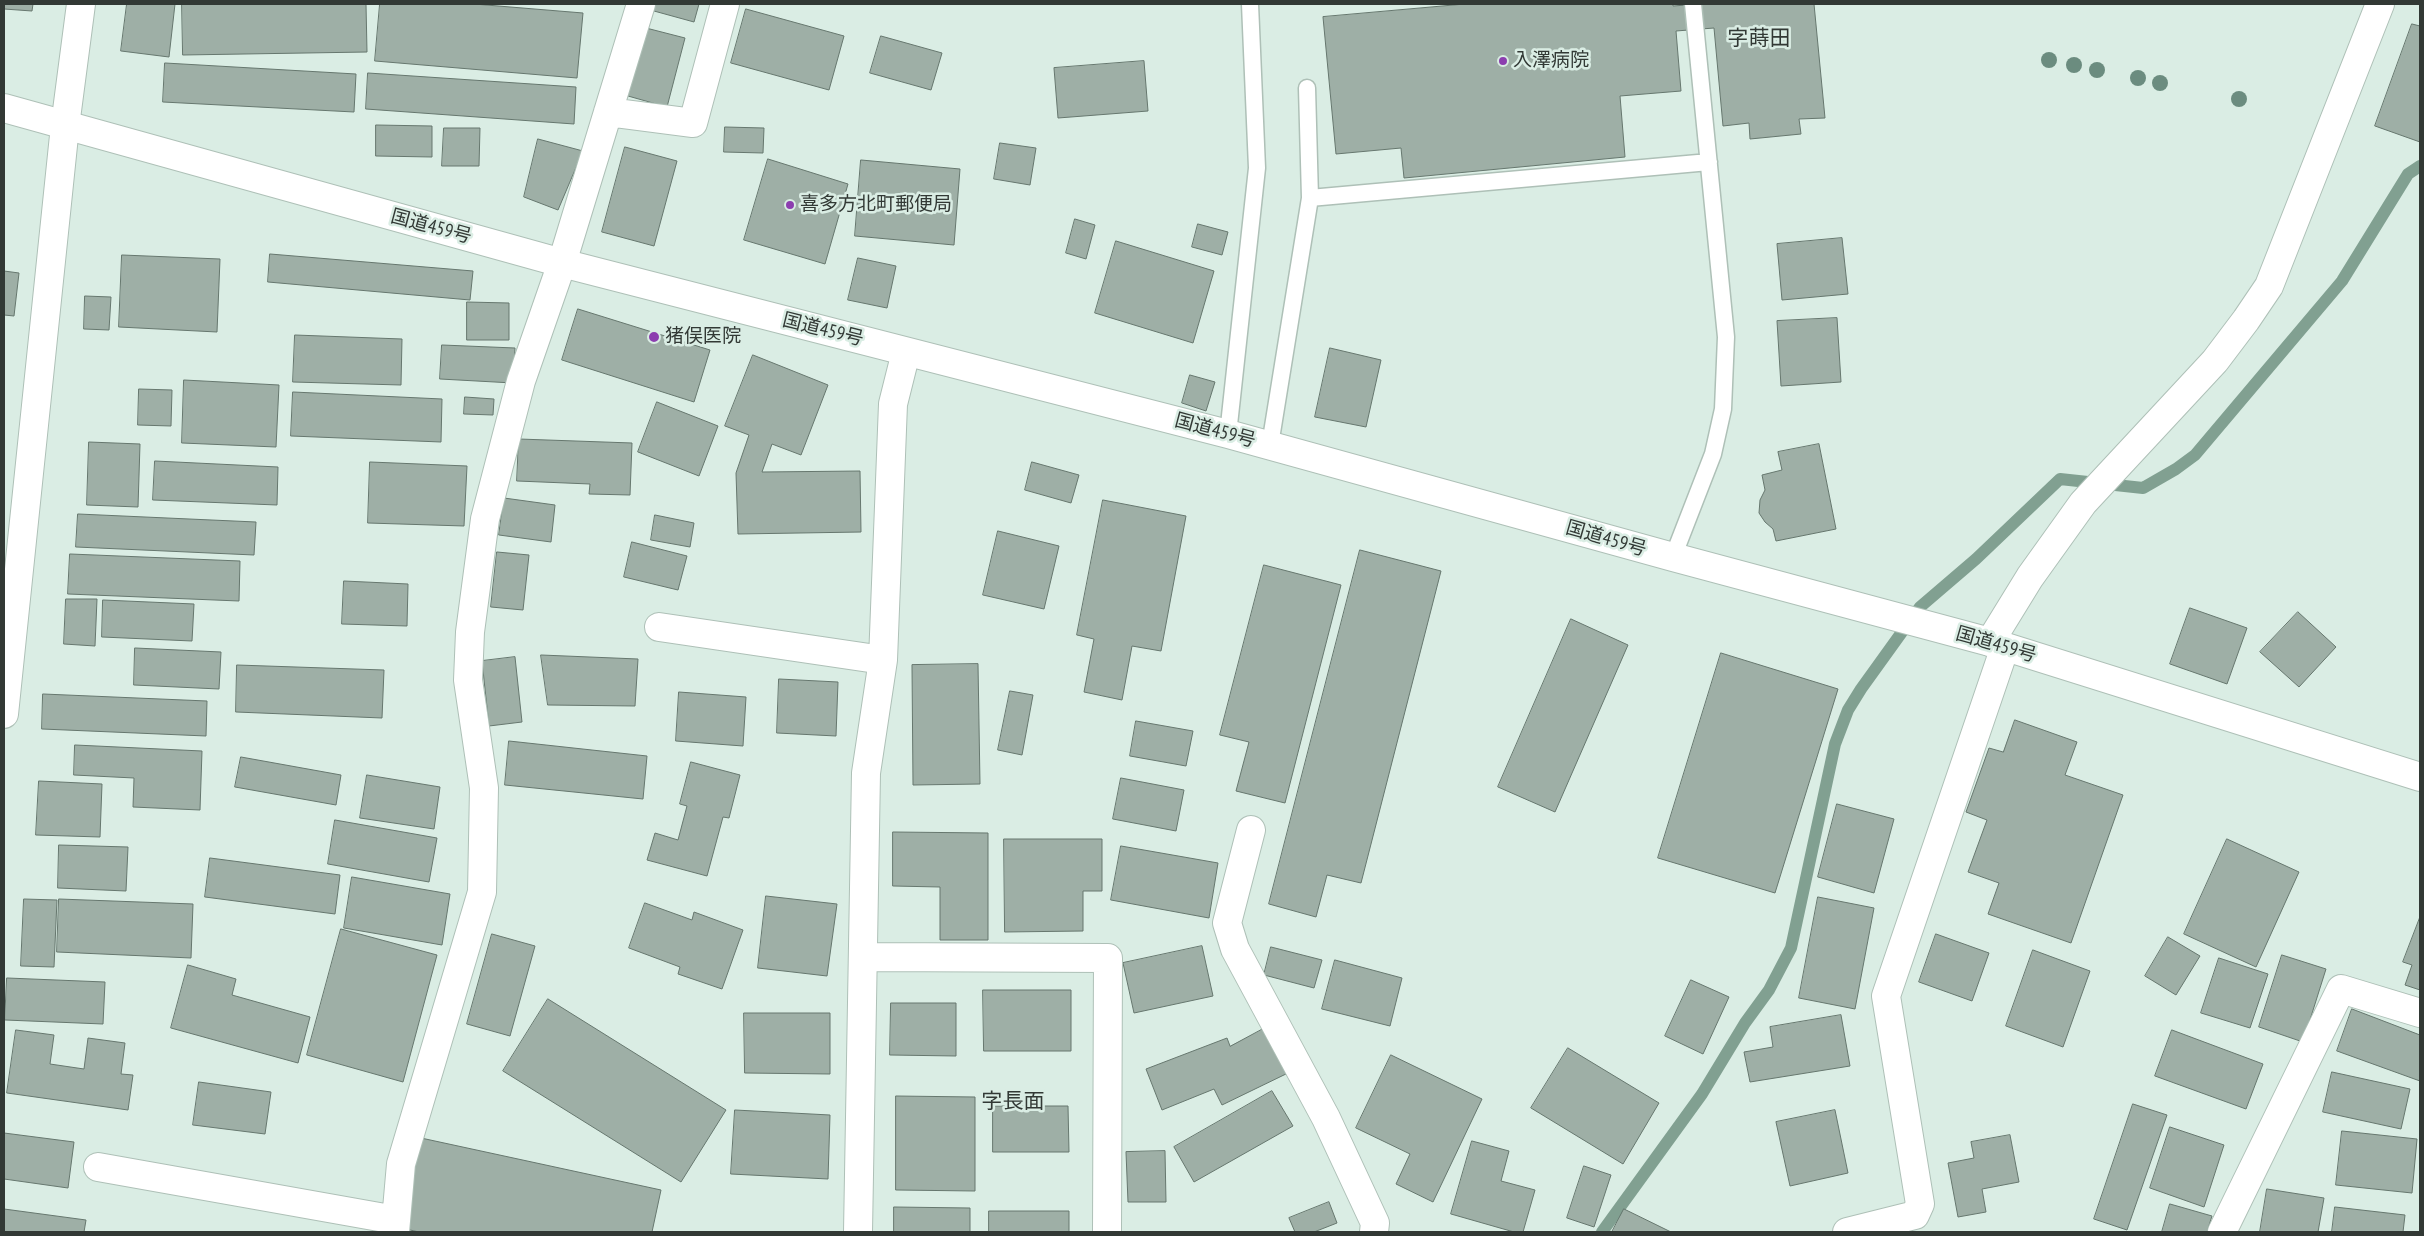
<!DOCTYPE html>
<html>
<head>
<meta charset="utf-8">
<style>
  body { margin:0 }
  #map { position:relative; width:2424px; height:1236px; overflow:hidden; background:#daede4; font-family:"PT Sans Narrow",sans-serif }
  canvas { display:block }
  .frame { position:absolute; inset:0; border:5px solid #323935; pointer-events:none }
</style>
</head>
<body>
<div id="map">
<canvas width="2424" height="1236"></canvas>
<div class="frame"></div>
</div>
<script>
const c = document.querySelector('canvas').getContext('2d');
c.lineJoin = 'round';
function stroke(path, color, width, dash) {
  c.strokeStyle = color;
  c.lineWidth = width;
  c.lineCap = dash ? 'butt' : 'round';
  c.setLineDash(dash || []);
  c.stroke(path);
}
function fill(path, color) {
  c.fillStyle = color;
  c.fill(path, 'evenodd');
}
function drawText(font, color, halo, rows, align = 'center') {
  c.font = font + ' "PT Sans Narrow","Noto Sans JP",sans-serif';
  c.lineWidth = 5;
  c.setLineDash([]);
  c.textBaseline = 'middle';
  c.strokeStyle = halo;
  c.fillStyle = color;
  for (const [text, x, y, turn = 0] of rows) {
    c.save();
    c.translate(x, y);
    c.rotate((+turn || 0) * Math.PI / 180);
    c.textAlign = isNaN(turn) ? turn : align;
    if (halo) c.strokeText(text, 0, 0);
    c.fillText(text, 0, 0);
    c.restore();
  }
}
const stream = new Path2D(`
  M 1602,1232 L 1702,1094 L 1745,1023 L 1769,990 L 1791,948 L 1835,744 L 1848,710 L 1861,689 L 1920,607 L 1976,559 L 2060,479 L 2143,488 L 2176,469 L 2195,455 L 2342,281 L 2408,174 L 2420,166`);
const building = new Path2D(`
  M 4,4 L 33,4 L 32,11 L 4,9 Z
  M 127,4 L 175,4 L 169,57 L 121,51 Z
  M 182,4 L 366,4 L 367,52 L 183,55 Z
  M 380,4 L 474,4 L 583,13 L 577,78 L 375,61 Z
  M 656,4 L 699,4 L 694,22 L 654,11 Z
  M 1465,4 L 1673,4 L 1673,6 L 1700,4 L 1814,4 L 1825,118 L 1799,119 L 1801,134 L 1750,139 L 1749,123 L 1723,126 L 1714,28 L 1676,31 L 1681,91 L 1620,96 L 1625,157 L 1404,178 L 1401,148 L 1336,154 L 1323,17 Z
  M 746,9 L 844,36 L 829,90 L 731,63 Z
  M 2412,24 L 2420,26 L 2420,142 L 2375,126 Z
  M 646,28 L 685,38 L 667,107 L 628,96 Z
  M 881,36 L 942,53 L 931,90 L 870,73 Z
  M 1144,61 L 1148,111 L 1058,118 L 1054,68 Z
  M 165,63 L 356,74 L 354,112 L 163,102 Z
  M 368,73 L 576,87 L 574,124 L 366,109 Z
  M 376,125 L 432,126 L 432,157 L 376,156 Z
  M 725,127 L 764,128 L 763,153 L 724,152 Z
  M 444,128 L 480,128 L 479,166 L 442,166 Z
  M 538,139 L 583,151 L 558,210 L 524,197 Z
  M 1000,143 L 1036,148 L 1030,185 L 994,179 Z
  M 625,147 L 677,161 L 654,246 L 602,232 Z
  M 768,159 L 848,184 L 825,264 L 744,240 Z
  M 861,160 L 960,169 L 954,245 L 855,236 Z
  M 1075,219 L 1095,225 L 1086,259 L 1066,253 Z
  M 1198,224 L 1228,232 L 1222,255 L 1192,247 Z
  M 1842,238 L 1848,294 L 1782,300 L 1777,244 Z
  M 1116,241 L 1214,271 L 1193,343 L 1095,313 Z
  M 270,254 L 473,271 L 470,300 L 268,282 Z
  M 122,255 L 220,259 L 217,332 L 119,327 Z
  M 858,258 L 896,266 L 887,308 L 848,300 Z
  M 4,271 L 19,273 L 14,316 L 4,315 Z
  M 85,296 L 111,297 L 109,330 L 84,329 Z
  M 467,302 L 509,303 L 509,340 L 467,340 Z
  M 578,309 L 710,350 L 694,402 L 562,360 Z
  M 1837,318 L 1841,382 L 1781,386 L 1777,321 Z
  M 295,335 L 402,339 L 401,385 L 293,382 Z
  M 442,345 L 515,348 L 513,383 L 440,379 Z
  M 1330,348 L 1381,360 L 1366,427 L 1315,417 Z
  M 753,355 L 828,385 L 801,455 L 772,444 L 762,472 L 860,471 L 861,532 L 738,534 L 736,473 L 749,435 L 725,426 Z
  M 1190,375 L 1215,382 L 1206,411 L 1182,403 Z
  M 184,380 L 279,385 L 276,447 L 182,443 Z
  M 139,389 L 172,390 L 171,426 L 138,425 Z
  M 293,392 L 442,399 L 441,442 L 291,436 Z
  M 465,397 L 494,399 L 493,415 L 464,414 Z
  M 657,402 L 718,426 L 699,476 L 638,452 Z
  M 519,439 L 632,443 L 630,495 L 589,494 L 590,484 L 517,481 Z
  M 89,442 L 140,444 L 138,507 L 87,505 Z
  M 1819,444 L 1836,529 L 1776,541 L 1773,529 L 1765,522 L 1759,513 L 1760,500 L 1765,490 L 1762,475 L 1782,470 L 1778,452 Z
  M 155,461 L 278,467 L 277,505 L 153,500 Z
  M 370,462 L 467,466 L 464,526 L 368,523 Z
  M 1032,462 L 1079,475 L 1071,503 L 1025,490 Z
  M 504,498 L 555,505 L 551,542 L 499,535 Z
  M 1103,500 L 1186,516 L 1161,651 L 1132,646 L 1122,700 L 1084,692 L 1094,639 L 1077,635 Z
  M 78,514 L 256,522 L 254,555 L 76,547 Z
  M 655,515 L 694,523 L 690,547 L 651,540 Z
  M 998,531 L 1059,546 L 1044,609 L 983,595 Z
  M 632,542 L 687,556 L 678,590 L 624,577 Z
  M 1360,550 L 1441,571 L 1361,883 L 1327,875 L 1316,917 L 1269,904 Z
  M 497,552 L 529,555 L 523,610 L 491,607 Z
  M 70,554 L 240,561 L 239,601 L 68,594 Z
  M 1264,565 L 1341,585 L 1285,803 L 1236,791 L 1249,742 L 1220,735 Z
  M 344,581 L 408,584 L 407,626 L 342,624 Z
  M 66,599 L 97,599 L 95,646 L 64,644 Z
  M 103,600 L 194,604 L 192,641 L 102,637 Z
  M 2190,608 L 2247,628 L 2227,684 L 2170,664 Z
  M 2298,612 L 2336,647 L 2299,687 L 2260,652 Z
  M 1571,619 L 1628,645 L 1555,812 L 1498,787 Z
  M 135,648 L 221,652 L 219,689 L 134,685 Z
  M 1721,653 L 1838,689 L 1775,893 L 1658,858 Z
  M 541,655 L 638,659 L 635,706 L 548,705 Z
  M 515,657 L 522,722 L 489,726 L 482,661 Z
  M 978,664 L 980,784 L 913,785 L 912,665 Z
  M 237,665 L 384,670 L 382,718 L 236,712 Z
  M 779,679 L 838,682 L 836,736 L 777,733 Z
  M 1010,691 L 1033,695 L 1022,755 L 998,750 Z
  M 679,692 L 746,697 L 743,746 L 676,741 Z
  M 43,694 L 207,701 L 206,736 L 42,729 Z
  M 2015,720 L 2077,742 L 2065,775 L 2123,795 L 2071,943 L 1988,914 L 1999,883 L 1968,872 L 1987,820 L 1966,812 L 1989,748 L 2003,752 Z
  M 1136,721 L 1193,731 L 1186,766 L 1130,756 Z
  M 509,741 L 647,756 L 643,799 L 505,785 Z
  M 75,745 L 202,751 L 200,810 L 133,807 L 134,778 L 74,775 Z
  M 241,757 L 341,775 L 336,805 L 235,787 Z
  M 691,762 L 740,775 L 729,818 L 723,817 L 707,876 L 647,860 L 655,833 L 678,840 L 687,806 L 680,804 Z
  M 367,775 L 440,787 L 434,829 L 360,818 Z
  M 1121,778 L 1184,790 L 1176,831 L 1113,819 Z
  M 39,781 L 102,784 L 100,837 L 36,835 Z
  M 1837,804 L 1894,819 L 1874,893 L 1818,877 Z
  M 335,820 L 437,838 L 429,882 L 328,864 Z
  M 893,832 L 988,833 L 988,940 L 940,940 L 940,887 L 893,886 Z
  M 1004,839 L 1102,839 L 1102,891 L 1083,891 L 1083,931 L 1005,932 Z
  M 2227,839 L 2299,872 L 2256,967 L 2184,934 Z
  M 59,845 L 128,847 L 126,891 L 58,888 Z
  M 1121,846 L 1218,863 L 1209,918 L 1111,900 Z
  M 210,858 L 340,875 L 335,914 L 205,897 Z
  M 352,877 L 450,894 L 442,945 L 344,928 Z
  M 766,896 L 837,904 L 827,976 L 758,968 Z
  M 1818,897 L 1874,908 L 1855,1009 L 1799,998 Z
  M 24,899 L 57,900 L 54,967 L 21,966 Z
  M 59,899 L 193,904 L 191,958 L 57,952 Z
  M 645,903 L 692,920 L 694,912 L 743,930 L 722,989 L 678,974 L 680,967 L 629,948 Z
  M 2420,917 L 2420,990 L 2405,985 L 2412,965 L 2403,962 Z
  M 341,929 L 437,955 L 403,1082 L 307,1055 Z
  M 492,934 L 535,946 L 510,1036 L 467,1024 Z
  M 1936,934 L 1989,953 L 1972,1001 L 1919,982 Z
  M 2168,937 L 2200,956 L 2176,995 L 2145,976 Z
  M 1202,946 L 1213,996 L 1134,1013 L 1123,963 Z
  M 1271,947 L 1322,960 L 1314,988 L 1264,975 Z
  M 2033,950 L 2090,971 L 2063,1047 L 2006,1026 Z
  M 2282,955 L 2326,969 L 2303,1042 L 2259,1027 Z
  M 2219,958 L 2268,974 L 2250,1028 L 2201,1013 Z
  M 1335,960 L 1402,978 L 1390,1026 L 1322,1009 Z
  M 188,965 L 236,979 L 232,995 L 310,1017 L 298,1063 L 171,1028 Z
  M 7,978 L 105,982 L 103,1024 L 5,1020 Z
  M 1691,980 L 1729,997 L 1703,1054 L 1665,1036 Z
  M 983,990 L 1071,990 L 1071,1051 L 984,1051 Z
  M 548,999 L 726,1110 L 681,1182 L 503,1071 Z
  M 891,1003 L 956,1003 L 956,1056 L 890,1055 Z
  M 2352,1009 L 2420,1035 L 2420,1081 L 2337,1051 Z
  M 744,1013 L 830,1013 L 830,1074 L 745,1073 Z
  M 1841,1015 L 1850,1066 L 1750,1082 L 1744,1052 L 1773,1047 L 1770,1027 Z
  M 1265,1028 L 1288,1073 L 1222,1105 L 1214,1089 L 1162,1110 L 1146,1069 L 1227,1038 L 1230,1046 Z
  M 16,1030 L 54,1035 L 50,1064 L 84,1069 L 88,1038 L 125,1043 L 121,1074 L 133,1075 L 128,1110 L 7,1093 Z
  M 2172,1030 L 2263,1064 L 2246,1109 L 2155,1076 Z
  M 1568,1048 L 1659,1103 L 1623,1164 L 1531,1108 Z
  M 1391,1055 L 1482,1099 L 1433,1202 L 1396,1184 L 1410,1154 L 1356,1128 Z
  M 2332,1072 L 2410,1089 L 2401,1129 L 2323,1112 Z
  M 199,1082 L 271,1092 L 265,1134 L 193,1125 Z
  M 1272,1091 L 1293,1126 L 1194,1182 L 1174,1147 Z
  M 896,1096 L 975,1097 L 975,1191 L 896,1190 Z
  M 2133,1104 L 2167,1115 L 2127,1230 L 2094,1219 Z
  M 993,1106 L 1068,1106 L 1069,1152 L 993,1152 Z
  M 735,1110 L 830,1115 L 828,1179 L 731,1174 Z
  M 1835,1110 L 1848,1173 L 1790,1186 L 1776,1122 Z
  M 2170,1127 L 2224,1145 L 2204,1207 L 2150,1188 Z
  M 2342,1131 L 2417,1139 L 2412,1193 L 2336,1185 Z
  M 4,1133 L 74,1142 L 68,1188 L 4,1179 Z
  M 2010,1135 L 2019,1182 L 1982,1189 L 1986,1212 L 1958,1217 L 1948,1163 L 1974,1158 L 1971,1142 Z
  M 421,1138 L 661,1190 L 652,1232 L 419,1232 L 401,1228 Z
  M 1472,1141 L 1509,1151 L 1501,1181 L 1535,1190 L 1523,1232 L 1514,1232 L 1451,1214 Z
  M 1165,1151 L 1166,1202 L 1128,1202 L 1126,1152 Z
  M 1584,1166 L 1611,1175 L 1594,1227 L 1567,1218 Z
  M 2267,1189 L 2324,1198 L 2318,1232 L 2260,1232 Z
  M 1329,1202 L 1337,1223 L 1314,1232 L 1295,1232 L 1289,1218 Z
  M 2170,1204 L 2212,1216 L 2207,1232 L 2162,1232 Z
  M 894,1207 L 970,1208 L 970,1232 L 894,1232 Z
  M 2335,1207 L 2405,1215 L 2403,1232 L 2332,1232 Z
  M 4,1209 L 86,1220 L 84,1232 L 4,1232 Z
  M 1624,1209 L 1671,1232 L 1612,1232 Z
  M 989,1211 L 1069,1211 L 1069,1232 L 989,1232 Z`);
const service = new Path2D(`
  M 1310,198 L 1709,162
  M 1228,434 L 1257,168 L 1250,4
  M 1270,445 L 1310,198 L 1307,88
  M 1673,557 L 1713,454 L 1723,409 L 1726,337 L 1693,4`);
const minor = new Path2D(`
  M 608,112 L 693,123 L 725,4
  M 659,627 L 883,660
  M 1990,642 L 2030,577 L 2083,503 L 2215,361 L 2246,320 L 2269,286 L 2380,4
  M 1251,830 L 1227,923 L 1235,949 L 1326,1118 L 1375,1223 L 1374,1232
  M 863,957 L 1108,958 L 1107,1232
  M 98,1167 L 396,1220
  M 395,1232 L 401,1164 L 482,892 L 484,788 L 468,680 L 470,632 L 485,519 L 521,381 L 562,263 L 641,4
  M 858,1232 L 866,773 L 883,660 L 893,404 L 906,352
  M 1847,1232 L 1915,1215 L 1920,1204 L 1886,996 L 2005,647
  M 2222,1232 L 2341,989 L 2420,1013`);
const tertiary = new Path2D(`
  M 4,714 L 65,126 L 81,4`);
const trunk = new Path2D(`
  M 4,108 L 562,263 L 1228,434 L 1673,557 L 1990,642 L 2420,777`);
const trees = [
  [2049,60],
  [2074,65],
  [2097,70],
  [2138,78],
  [2160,83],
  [2239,99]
];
const markers = [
  [1503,61,5,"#8c3eaf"],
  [790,205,5,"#8c3eaf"],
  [654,337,6,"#8c3eaf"]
];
const poiNames = [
  ["入澤病院",1513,61],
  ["喜多方北町郵便局",800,205],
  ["猪俣医院",665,337]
];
const streetNames = [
  ["国道459号",431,227,15],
  ["国道459号",823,330,14],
  ["国道459号",1215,431,15],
  ["国道459号",1606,539,16],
  ["国道459号",1996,645,16]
];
const quarterNames = [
  ["字蒔田",1759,39],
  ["字長面",1013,1102]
];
stroke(stream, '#81a091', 12);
fill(building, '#9eafa6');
stroke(building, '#66776e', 1);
stroke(service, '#aec0b7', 19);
stroke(minor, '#aec0b7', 30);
stroke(tertiary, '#aec0b7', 30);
stroke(trunk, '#aec0b7', 30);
stroke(service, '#fff', 16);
stroke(minor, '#fff', 28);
stroke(tertiary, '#fff', 28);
stroke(trunk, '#fff', 28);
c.fillStyle = '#6b8c7f';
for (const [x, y] of trees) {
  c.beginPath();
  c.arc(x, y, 8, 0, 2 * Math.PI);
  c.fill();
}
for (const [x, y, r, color] of markers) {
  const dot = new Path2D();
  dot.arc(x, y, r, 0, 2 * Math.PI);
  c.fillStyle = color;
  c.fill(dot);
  stroke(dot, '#daede4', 2);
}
drawText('19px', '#323935', '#daede4', poiNames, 'left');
drawText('19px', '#323935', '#daede4', streetNames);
drawText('21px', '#323935', '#daede4', quarterNames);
</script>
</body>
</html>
